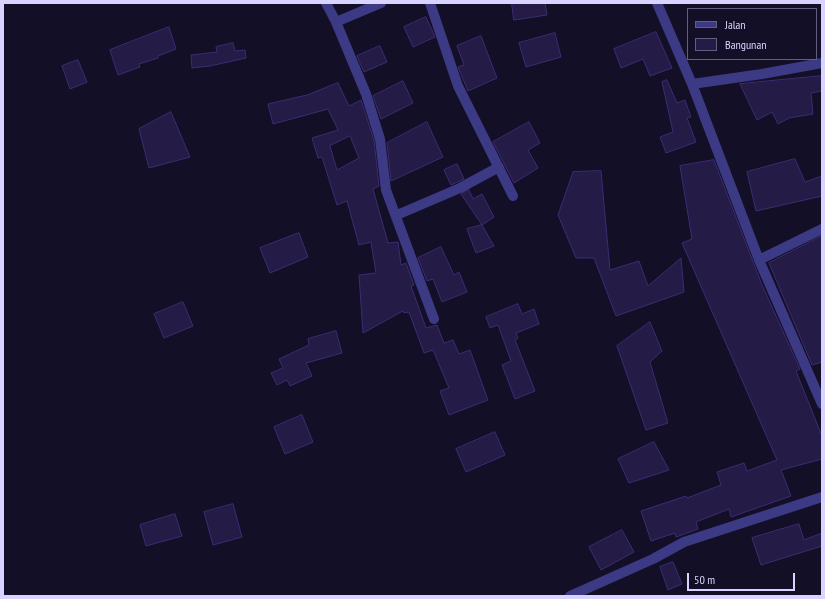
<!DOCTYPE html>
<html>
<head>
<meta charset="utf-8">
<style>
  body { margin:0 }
  #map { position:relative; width:825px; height:599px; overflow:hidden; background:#130f26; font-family:"PT Sans Narrow",sans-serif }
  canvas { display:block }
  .frame { position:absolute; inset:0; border:4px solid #d9d4ff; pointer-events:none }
  .legend { position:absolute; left:687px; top:8px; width:130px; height:52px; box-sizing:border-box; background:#130f26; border:1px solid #625e7d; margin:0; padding:5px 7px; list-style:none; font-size:12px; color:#d9d4ff }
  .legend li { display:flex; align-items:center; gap:8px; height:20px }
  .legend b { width:20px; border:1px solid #625e7d }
  .scale { position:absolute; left:687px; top:573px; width:108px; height:18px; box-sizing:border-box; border:2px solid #d9d4ff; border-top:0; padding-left:5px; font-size:12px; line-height:14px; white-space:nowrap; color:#d9d4ff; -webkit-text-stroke:3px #130f26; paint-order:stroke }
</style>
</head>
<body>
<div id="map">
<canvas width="825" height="599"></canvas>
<div class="frame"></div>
<ul class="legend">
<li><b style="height:5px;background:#3d3a85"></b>Jalan</li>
<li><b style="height:11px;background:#241b47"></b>Bangunan</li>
</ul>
<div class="scale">50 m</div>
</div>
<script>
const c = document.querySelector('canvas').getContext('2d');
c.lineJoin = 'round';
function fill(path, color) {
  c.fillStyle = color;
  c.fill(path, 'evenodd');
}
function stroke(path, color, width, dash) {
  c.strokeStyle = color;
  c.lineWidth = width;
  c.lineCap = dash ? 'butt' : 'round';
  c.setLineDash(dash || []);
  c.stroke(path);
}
const building = new Path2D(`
  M 512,3 L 545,3 L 547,15 L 514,20 Z
  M 426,17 L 435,37 L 413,47 L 404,27 Z
  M 169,27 L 176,49 L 158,56 L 158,58 L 139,64 L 140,67 L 118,75 L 110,50 Z
  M 656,32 L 672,68 L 650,76 L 643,59 L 621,68 L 614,49 Z
  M 555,33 L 561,57 L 526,67 L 519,43 Z
  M 481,36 L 497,78 L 468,91 L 458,67 L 464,65 L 457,46 Z
  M 233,43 L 235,51 L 245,50 L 246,58 L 210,66 L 192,68 L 191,55 L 217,52 L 216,47 Z
  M 380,46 L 387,62 L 364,72 L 357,56 Z
  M 78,60 L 87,82 L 70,89 L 62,66 Z
  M 822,76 L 822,91 L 811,93 L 813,114 L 789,118 L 778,124 L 772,112 L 757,120 L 740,84 Z
  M 667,80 L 677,103 L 685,100 L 691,117 L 687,118 L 696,142 L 666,153 L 660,137 L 673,132 L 662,82 Z
  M 403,81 L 413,103 L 381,119 L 373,96 Z
  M 338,83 L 349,106 L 361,100 L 374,140 L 379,186 L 373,189 L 388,243 L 398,242 L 401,265 L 406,263 L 414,285 L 411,286 L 426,328 L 437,325 L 444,343 L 453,340 L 459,354 L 470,350 L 488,400 L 449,415 L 440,391 L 449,388 L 433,350 L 424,353 L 409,312 L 404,313 L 403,311 L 363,333 L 359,275 L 376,273 L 371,242 L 359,245 L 347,201 L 337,205 L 322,157 L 318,158 L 312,138 L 338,130 L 328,109 L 273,124 L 268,104 L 307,95 ZM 350,136 L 359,158 L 337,170 L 330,146 Z
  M 171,112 L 190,157 L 149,168 L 139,129 Z
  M 427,122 L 443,157 L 391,181 L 387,143 Z
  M 529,122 L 540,143 L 528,150 L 538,168 L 514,183 L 493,142 Z
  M 795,159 L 805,182 L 822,176 L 822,196 L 756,211 L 747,172 Z
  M 714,160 L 762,285 L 800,369 L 796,371 L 822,436 L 822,459 L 781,470 L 791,496 L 731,517 L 729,509 L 696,522 L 698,529 L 676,537 L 675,533 L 651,541 L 641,511 L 686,496 L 687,498 L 721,485 L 717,472 L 744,463 L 747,471 L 777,460 L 682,243 L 692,239 L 680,166 Z
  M 457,164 L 464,179 L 451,185 L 444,170 Z
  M 601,171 L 610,270 L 639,261 L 648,286 L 681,258 L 684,292 L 616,316 L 594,258 L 576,258 L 558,215 L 573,172 Z
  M 469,190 L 473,199 L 482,194 L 494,217 L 482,225 L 461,194 Z
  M 482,225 L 494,246 L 476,253 L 467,229 Z
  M 299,233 L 308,257 L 270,273 L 260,248 Z
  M 822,236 L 822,362 L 812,365 L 769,263 Z
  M 441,247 L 454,275 L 459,272 L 467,292 L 442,302 L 433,279 L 427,281 L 418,258 Z
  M 183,302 L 193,326 L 164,338 L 154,314 Z
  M 518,304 L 522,314 L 534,309 L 539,324 L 516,333 L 518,338 L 515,340 L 535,391 L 515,399 L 502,365 L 511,361 L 498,325 L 490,328 L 486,317 Z
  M 650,322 L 662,351 L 650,362 L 668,423 L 646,430 L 617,346 Z
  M 336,331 L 342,353 L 306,363 L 312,376 L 290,386 L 287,380 L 277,385 L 271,373 L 283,368 L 279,359 L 309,345 L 308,339 Z
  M 302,415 L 313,442 L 285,454 L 274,427 Z
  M 495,432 L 505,455 L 466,472 L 456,449 Z
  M 654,442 L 669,470 L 629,483 L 618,459 Z
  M 233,504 L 242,537 L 213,545 L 204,512 Z
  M 175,514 L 182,536 L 146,546 L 140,525 Z
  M 799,524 L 804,540 L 822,533 L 822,546 L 761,565 L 752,538 Z
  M 622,530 L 634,552 L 601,570 L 589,547 Z
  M 673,562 L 682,584 L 668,590 L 660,567 Z`);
const minor = new Path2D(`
  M 326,3 L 336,22 L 366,94 L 380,139 L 386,190 L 434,319
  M 430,3 L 458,86 L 513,196
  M 657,3 L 692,84 L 759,260 L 822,404
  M 336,22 L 381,3
  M 692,84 L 762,74 L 822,63
  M 397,215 L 460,188 L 499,167
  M 759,260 L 822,229
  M 570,596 L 653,559 L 684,542 L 822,497`);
fill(building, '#241b47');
stroke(building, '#3b2d73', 1);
stroke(minor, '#3d3a85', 10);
</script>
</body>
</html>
